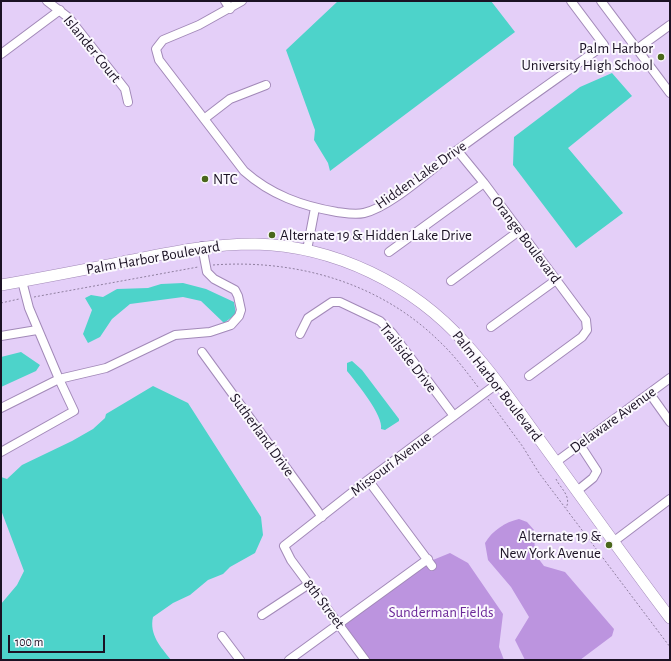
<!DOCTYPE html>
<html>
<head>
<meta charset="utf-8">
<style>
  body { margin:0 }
  #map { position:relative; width:671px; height:661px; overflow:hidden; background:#e4cff8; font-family:"Alegreya Sans",sans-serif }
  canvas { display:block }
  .frame { position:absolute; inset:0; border:2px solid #1b1224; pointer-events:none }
  .scale { position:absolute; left:8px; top:635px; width:97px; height:18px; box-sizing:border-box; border:2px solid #1b1224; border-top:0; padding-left:5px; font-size:12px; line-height:14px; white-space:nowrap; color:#1b1224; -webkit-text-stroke:3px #fbf8fe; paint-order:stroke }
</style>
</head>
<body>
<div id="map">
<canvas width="671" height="661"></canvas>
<div class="frame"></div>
<div class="scale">100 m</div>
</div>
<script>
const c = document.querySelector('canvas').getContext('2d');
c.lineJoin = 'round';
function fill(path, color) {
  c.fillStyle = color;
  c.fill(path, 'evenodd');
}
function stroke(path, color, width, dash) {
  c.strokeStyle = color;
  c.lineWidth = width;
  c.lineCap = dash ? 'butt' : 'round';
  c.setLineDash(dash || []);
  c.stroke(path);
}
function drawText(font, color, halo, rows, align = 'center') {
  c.font = font + ' "Alegreya Sans",sans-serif';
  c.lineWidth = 4;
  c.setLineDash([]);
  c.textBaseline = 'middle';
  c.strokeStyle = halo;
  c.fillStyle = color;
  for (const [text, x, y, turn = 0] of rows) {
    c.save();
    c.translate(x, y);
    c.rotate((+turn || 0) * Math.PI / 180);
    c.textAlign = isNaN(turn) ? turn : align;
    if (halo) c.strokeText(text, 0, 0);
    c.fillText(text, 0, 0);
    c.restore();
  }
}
const green = new Path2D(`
  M 519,519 L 527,522 L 534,530 L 535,554 L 544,566 L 565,572 L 614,629 L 612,636 L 580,660 L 525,660 L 515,640 L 529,617 L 511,587 L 488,560 L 485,543 C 492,531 505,522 519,519 Z
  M 450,553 L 468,563 L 503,614 L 499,647 L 504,660 L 368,660 L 343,625 L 428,562 Z`);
const water = new Path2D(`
  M 338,1 L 491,1 L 515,32 L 330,171 L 328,163 L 314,140 L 315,130 L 286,50 Z
  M 612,73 L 632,96 L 568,148 L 623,213 L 576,248 L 513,165 L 514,137 L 580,87 Z
  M 183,283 L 206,289 L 234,302 L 236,314 L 224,323 L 201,301 L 183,297 L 130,304 L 112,319 L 100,337 L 88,343 L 83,334 L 92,310 L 85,298 L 91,295 L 103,297 L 117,289 L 148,288 L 161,284 Z
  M 21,352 L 40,365 L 36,371 L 1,387 L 1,357 Z
  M 352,361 L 362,370 L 399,419 L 399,421 L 385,430 L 381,429 C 384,416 356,382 347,371 L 347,363 Z
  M 153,386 L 188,403 L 261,517 L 263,535 L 255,553 L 230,567 L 223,574 L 208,580 L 190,595 L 173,603 L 153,617 C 149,635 161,647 171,660 L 1,660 L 1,604 L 17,585 L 24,571 L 1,510 L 1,477 L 7,479 L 22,465 L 72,441 L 93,429 L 105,418 L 106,414 Z`);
const path = new Path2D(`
  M 213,265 C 295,259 379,282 439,341 C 454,355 466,371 478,387
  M 34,297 L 198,267
  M 1,303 L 19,299
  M 488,399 L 523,447 L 539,473 L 670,647
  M 556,479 C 560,488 572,496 566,508`);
const minor = new Path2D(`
  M 47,1 L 69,18 L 125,89 L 128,102
  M 225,1 L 230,9
  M 242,1 L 199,25 L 163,40 L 156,49 L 159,60 L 244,171 C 271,195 302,206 337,212 C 345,213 355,215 364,213 C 391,207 432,168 456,151 C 505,115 555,80 604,45 L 571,1
  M 601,1 L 670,93
  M 637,49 L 670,25
  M 1,54 L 60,10
  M 204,119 L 230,99 L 266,85
  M 457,150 L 484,183 L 586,320 L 587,330 L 582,337 L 529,376
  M 307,250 L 315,208
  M 389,252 L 484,183
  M 22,281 L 29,308 L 59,379 L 106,368 L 175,335 L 210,332 L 231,325 L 239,316 L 241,310 L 238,296 L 235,290 L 214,279 L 207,272 L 202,246
  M 451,281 L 519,231
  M 491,327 L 556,280
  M 300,334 L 308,318 L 332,302 L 340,302 L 380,321 L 392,333 L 454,416
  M 1,336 L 37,330
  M 202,352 L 322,517
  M 650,394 L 670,422
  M 1,408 L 59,379 L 74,411 L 1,452
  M 556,462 L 670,378
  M 368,480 L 432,566
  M 577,491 L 593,478 L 597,471 L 580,445
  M 613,542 L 670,499
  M 262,615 L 309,584
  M 222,636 L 240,660
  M 289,660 L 428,559
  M 365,660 L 291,560 L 284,546 L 368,480 L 498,383`);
const major = new Path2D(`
  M 1,285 C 47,277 92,268 138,259 C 177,251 214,244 255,244 C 335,246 413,284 466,344 C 497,378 523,417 550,454 C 590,509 629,564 670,618`);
const markers = [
  [661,57,4,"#4a671b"],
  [205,179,4,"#4a671b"],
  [272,235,4,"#4a671b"],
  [609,545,4,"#4a671b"]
];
const poiNames = [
  ["Palm Harbor",653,48],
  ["University High School",653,65],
  ["NTC",213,179,"left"],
  ["Alternate 19 & Hidden Lake Drive",280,235,"left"],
  ["Alternate 19 &",601,536],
  ["New York Avenue",601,553]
];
const streetNames = [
  ["Islander Court",92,49,51],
  ["Hidden Lake Drive",421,175,-35],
  ["Orange Boulevard",526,240,53],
  ["Palm Harbor Boulevard",153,258,-10],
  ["Trailside Drive",408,358,52],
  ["Palm Harbor Boulevard",497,386,52],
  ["Delaware Avenue",613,420,-36],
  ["Sutherland Drive",262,435,54],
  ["Missouri Avenue",391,464,-37],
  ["8th Street",324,604,53]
];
const parkNames = [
  ["Sunderman Fields",441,612]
];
fill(green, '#bc94df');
fill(water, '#4dd3ca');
stroke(minor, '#a289b8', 10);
stroke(major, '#a289b8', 12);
stroke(path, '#8f7f9f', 1, [2, 2]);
stroke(minor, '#fff', 8);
stroke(major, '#fff', 11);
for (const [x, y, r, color] of markers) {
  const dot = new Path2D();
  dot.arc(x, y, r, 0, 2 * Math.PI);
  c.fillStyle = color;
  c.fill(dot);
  stroke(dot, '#fbf8fe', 1.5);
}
drawText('15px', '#1b1224', '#fbf8fe', poiNames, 'right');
drawText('15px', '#1b1224', '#fbf8fe', streetNames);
drawText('15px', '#6c2999', '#fbf8fe', parkNames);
</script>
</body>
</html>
